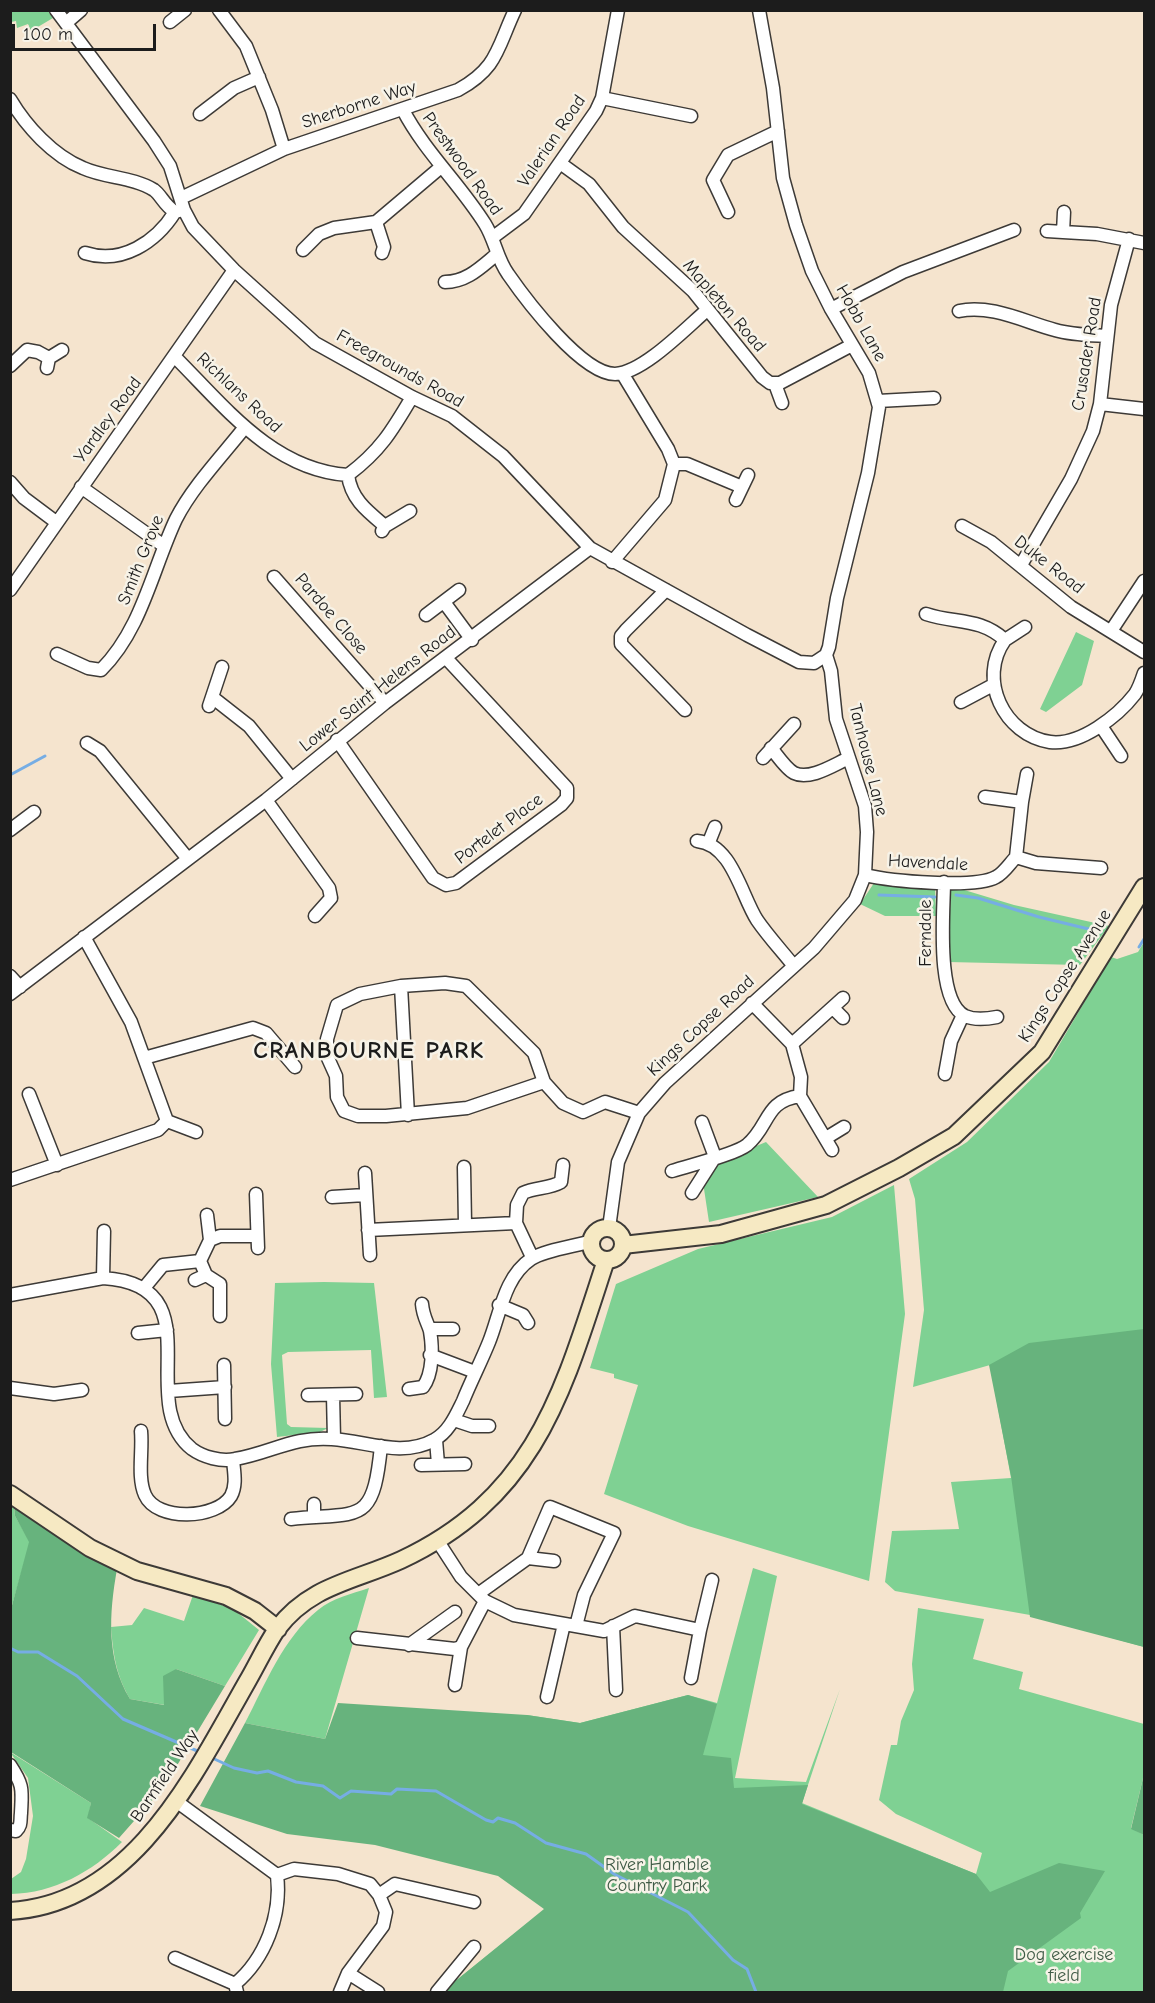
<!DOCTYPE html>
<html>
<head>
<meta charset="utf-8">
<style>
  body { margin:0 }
  #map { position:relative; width:1155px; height:2003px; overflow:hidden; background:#f5e4ce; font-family:"Comic Neue",sans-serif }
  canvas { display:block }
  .frame { position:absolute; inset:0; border:12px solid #1c1c1c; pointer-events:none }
  .scale { position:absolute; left:12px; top:24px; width:144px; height:27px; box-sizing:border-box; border:3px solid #1c1c1c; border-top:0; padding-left:8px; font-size:18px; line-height:21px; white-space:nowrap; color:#1c1c1c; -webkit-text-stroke:4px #f7f3e8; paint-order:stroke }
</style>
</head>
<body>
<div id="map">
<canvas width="1155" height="2003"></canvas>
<div class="frame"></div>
<div class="scale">100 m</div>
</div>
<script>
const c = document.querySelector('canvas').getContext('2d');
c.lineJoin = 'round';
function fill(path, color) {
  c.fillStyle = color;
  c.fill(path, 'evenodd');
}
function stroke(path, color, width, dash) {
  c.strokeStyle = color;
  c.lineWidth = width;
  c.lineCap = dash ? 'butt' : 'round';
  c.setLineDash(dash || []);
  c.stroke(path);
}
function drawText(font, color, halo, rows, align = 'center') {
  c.font = font + ' "Comic Neue",sans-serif';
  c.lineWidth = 5;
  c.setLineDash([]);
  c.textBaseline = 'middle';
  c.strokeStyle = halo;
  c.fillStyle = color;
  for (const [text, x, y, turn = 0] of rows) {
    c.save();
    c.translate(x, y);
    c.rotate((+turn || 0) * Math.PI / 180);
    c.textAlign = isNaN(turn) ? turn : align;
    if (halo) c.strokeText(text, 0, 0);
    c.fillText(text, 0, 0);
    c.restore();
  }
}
const green = new Path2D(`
  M 11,10 L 48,11 L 53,18 L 31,31 L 28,24 L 17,28 L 16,21 L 11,22 Z
  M 1076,632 L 1094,641 L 1082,685 L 1046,712 L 1040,709 Z
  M 874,883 L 935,885 L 936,916 L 885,916 L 860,904 Z
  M 951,886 L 1014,905 L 1109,926 L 1080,965 L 948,962 Z
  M 1144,942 L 1144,1647 L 1030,1615 L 895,1591 L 885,1582 L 892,1531 L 959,1529 L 951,1482 L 1011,1478 L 990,1365 L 913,1387 L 924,1310 L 915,1199 L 909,1179 L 967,1142 L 1049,1062 L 1111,957 L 1117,959 L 1138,952 Z
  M 766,1142 L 818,1197 L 709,1222 L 701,1169 Z
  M 894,1185 L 905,1314 L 869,1581 L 688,1526 L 604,1494 L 638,1385 L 614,1378 L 614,1374 L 590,1368 L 616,1284 L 698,1249 L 832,1217 Z
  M 324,1282 L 374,1283 L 387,1397 L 374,1398 L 371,1350 L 288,1352 L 282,1355 L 287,1424 L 291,1427 L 328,1428 L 320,1432 L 277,1437 L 271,1364 L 275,1283 Z
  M 11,1503 L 14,1506 L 15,1516 L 30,1542 L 11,1609 Z
  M 753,1568 L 777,1576 L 735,1778 L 806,1782 L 840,1689 L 802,1803 L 976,1874 L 982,1853 L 896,1814 L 879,1800 L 891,1745 L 897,1745 L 901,1721 L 914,1690 L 912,1664 L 918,1608 L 984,1619 L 973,1659 L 1023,1672 L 1019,1689 L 1144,1724 L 1144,1774 L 1131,1828 L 1144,1835 L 1144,1992 L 446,1992 L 448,1987 L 544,1910 L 527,1715 L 580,1723 L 688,1695 L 717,1703 Z
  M 369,1588 L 325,1739 L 245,1723 C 265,1685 283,1638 318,1610 C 333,1598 351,1594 369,1588 Z
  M 193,1595 L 233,1609 L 259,1630 L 225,1686 L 176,1669 L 165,1705 L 130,1699 C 116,1675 113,1654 111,1627 L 132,1625 L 144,1608 L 184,1621 Z
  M 10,1752 L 91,1803 L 88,1818 L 122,1842 C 92,1872 54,1893 11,1894 L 11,1879 L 21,1872 L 26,1859 L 33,1816 L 28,1778 Z`);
const forest = new Path2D(`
  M 1144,1329 L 1144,1647 L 1030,1617 L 1011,1476 L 989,1365 L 1029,1343 Z
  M 14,1506 L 117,1569 C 109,1614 106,1659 130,1699 L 164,1705 L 163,1676 L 176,1669 L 225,1686 L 164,1787 L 119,1838 L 87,1818 L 91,1803 L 11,1752 L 11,1609 L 29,1542 L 15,1516 Z
  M 688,1695 L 717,1704 L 703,1755 L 731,1758 L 734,1788 L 808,1785 L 802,1804 L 976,1874 L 990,1892 L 1059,1863 L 1105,1871 L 1080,1913 L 1081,1918 L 1008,1971 L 1003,1992 L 446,1992 L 448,1987 L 544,1909 L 498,1876 L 375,1845 L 287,1834 L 200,1806 L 245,1723 L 325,1739 L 338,1703 L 527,1715 L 580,1723 Z
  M 1144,1774 L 1144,1835 L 1131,1829 Z`);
const stream = new Path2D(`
  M 10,775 L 45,756
  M 879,895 L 935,897
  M 956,895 L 978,898 L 1039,917 L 1101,932
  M 1139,947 L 1144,939
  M 10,1648 L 18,1652 L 38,1652 L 77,1676 L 123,1719 L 202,1753
  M 210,1757 L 234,1768 L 257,1773 L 268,1771 L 296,1782 L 323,1786 L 340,1798 L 351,1791 L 391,1794 L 397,1789 L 436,1791 L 486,1820 L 493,1822 L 498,1818 L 515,1823 L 546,1843 L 586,1854 L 614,1874 L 688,1912 L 733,1960 L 747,1969 L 756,1992`);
const street = new Path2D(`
  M 56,10 L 154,141 L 170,166 L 184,210 L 193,227 L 234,270 L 315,343 L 412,397 L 452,416 L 503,456 L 590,548 L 747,635 L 799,662 L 814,663 L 826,655 L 829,647 L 837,598 L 868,473 L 879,407 L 869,373 L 831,309 L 812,271 L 796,225 L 783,178 L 773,88 L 759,10
  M 219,10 L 246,46 L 272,110 L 284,149
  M 170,22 L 185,10
  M 66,23 L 81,10
  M 602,98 L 691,116
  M 10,99 C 26,126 53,156 83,168 C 105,178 133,177 154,190 C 161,195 164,205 175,212 L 184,210
  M 403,110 C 425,152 460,184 485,224 C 495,240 497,259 508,274 C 526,300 582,374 615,374 C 643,373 686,328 707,310
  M 200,114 L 234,88 L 259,77
  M 560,163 L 589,184 L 623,227 L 693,291 L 762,377 L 770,383 L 780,383 L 852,345
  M 181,198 L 284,149 L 458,90 C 498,68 497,48 515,10
  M 728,212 L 713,180 L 728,155 L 778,131
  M 1064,212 L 1063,232 L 1097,234 L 1144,243
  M 376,222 L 384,247 L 382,253
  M 1047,231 L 1063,232
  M 492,238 L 524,214 L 596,111 L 602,98 L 618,10
  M 303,250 L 319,234 L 334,228 L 376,222 L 441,167
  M 85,253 C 122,265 156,242 175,212
  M 445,282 C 467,282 481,267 497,254
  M 831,309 L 903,272 L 1014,230
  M 959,311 C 991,304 1025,322 1055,330 C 1072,335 1090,335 1107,336
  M 175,357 C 225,407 273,470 348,475 C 380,451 392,431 412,397
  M 10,366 L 27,350 L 38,352 L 49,358
  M 47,368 L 49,358 L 62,350
  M 775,384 L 782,403
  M 878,401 L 934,398
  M 1100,404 L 1144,409
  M 674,464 L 687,464 L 742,487
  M 348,475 C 351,499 367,511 385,526
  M 10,482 L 24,498 L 56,522
  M 81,487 L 164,546
  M 736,500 L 748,475
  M 962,526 L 991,542 L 1071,607 L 1144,652
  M 382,531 L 385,526 L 410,511
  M 612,562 L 665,500 L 674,464 L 668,449 L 622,373
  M 1021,565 L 1071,479 L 1093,431 L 1100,404 L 1111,305 L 1129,239
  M 274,577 L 385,703
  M 10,590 L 234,270
  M 666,590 L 626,630 L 621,636 L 621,644 L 685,710
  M 444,602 L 472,640
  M 926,614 C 956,624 979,617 1005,640 C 977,679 1004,735 1050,742 C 1080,746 1118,716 1135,694 C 1139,688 1142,679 1144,673
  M 426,615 L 459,590
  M 1111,631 L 1144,581
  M 1005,640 L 1025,627
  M 57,654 L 88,668 L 101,670 C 142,629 152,570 176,519 C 193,486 222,456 245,427
  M 212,697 L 249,726 L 292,779
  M 961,702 L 993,685
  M 209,706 L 222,667
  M 1101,726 L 1121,756
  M 337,740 L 433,878 L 446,885 L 456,883 L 561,805 L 567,798 L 567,788 L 446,658
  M 87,743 L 100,751 L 188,859
  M 771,748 C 777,755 786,769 794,773 C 810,781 835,764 849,758
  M 763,758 L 794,724
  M 985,797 L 1022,802 L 1016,857
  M 266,800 L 329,888 L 331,898 L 315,916
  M 1022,802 L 1027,774
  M 10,830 L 34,812
  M 697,841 C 732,844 741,895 757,920 C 768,936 781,950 793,965
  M 709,842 L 715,827
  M 865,875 C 890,881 975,889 996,877 C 1004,873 1010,863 1016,857 L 1036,863 L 1101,868
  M 944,882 C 944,910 935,1001 965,1016 C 974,1020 987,1019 997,1017
  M 84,937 L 131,1022 L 167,1121 L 196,1132
  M 10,976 L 20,987
  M 401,986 L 408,1115
  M 10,994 L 266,800 L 385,703 L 590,548
  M 752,1003 L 792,1044 L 801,1077 L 800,1096 L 832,1150
  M 833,1008 L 843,1018
  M 792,1044 L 843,998
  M 144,1058 L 253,1028 L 266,1033 L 295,1067
  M 945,1074 L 951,1041 L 963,1015
  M 544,1082 L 467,1108 L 386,1116 L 358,1116 L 344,1111 L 337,1097 L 336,1076 L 327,1056 L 327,1039 L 337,1005 L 360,994 L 401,986 L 445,983 L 466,986 L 534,1053 L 544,1082 L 563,1103 L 583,1112 L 605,1102 L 639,1113
  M 29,1094 L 57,1165
  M 826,1138 L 844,1127
  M 464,1167 L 465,1224
  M 672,1171 C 690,1165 734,1155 747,1145 C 770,1126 764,1101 800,1096
  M 365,1173 L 370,1255
  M 10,1180 L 158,1130 L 167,1121
  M 692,1193 L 715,1157 L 702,1122
  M 256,1194 L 258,1248
  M 332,1197 L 365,1195
  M 207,1215 L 210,1240
  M 516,1223 L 517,1205 L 523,1193 C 535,1187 549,1189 561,1182 L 563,1165
  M 609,1228 L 618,1162 L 639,1113 L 665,1083 L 814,948 L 855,900 L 865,875 L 867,832 L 865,806 L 836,719 L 831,671 L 826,655
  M 368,1230 L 516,1223 L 532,1257
  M 200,1261 L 206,1275 L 220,1284 L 220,1316
  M 103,1278 L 104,1231
  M 195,1280 L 206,1275
  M 144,1288 L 163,1265 L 200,1261 L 210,1240 L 220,1236 L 257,1236
  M 10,1295 L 103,1278 C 217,1285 132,1401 192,1449 C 203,1457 221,1462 235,1459 C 271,1453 293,1436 332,1439 C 366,1441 402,1458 434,1440 C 449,1432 456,1415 463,1401 C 471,1381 481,1362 489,1342 C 500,1315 504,1277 531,1259 C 544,1250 576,1246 592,1241
  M 499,1305 L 523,1315 L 528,1323
  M 430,1329 L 453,1329
  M 138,1333 L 167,1330
  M 430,1355 L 475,1372
  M 224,1365 L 225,1419
  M 10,1388 L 54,1394 L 82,1390
  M 409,1389 L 423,1387 C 433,1374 433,1348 430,1331 C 428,1323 423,1317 422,1304
  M 169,1391 L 225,1387
  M 308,1395 L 356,1394
  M 333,1395 L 334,1439
  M 454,1420 L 472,1426 L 489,1426
  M 141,1431 C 143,1451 137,1477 145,1495 C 157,1522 217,1519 231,1496 C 237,1485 234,1472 233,1460
  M 436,1440 L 438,1464
  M 421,1465 L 465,1464
  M 314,1504 L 314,1516
  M 291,1519 C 361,1512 373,1526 381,1446
  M 437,1540 L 461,1577 L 485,1601 L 514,1615 L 604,1631 L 635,1616 L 700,1630 L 712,1580
  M 528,1558 L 554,1561
  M 478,1594 L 528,1558 L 550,1507 L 614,1533 L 584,1595 L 576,1626
  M 613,1626 L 616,1690
  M 357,1638 L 455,1649 L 461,1647 L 485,1601
  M 409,1645 L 455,1612
  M 691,1678 L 700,1630
  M 455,1685 L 461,1647
  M 547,1697 L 564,1624
  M 10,1765 C 24,1786 22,1790 21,1813 C 20,1821 22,1825 16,1831 L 10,1830
  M 176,1801 L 277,1875
  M 277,1875 L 294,1869 L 338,1874 L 370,1884 L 379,1895 L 386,1912 L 383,1926 L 348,1973 L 340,1992
  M 379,1895 L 395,1884 L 474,1902
  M 175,1958 L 235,1984 L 237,1992
  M 348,1973 L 378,1992
  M 235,1984 C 265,1959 282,1915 277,1875
  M 437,1992 L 474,1947`);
const secondary = new Path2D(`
  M591 1244a16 16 0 1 1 32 0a16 16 0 1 1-32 0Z
  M 623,1245 L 721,1234 L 826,1205 L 899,1168 L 954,1136 L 1042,1052 L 1144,887
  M 10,1494 L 90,1548 L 137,1571 L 226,1596 L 255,1611 L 278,1629
  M 10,1911 C 133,1904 194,1775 247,1682 C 257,1665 266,1645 277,1629 C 310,1585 355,1581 401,1560 C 537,1496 563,1391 606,1260`);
const streetNames = [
  ["Sherborne Way",359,105,-18],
  ["Valerian Road",552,141,-56],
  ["Prestwood Road",462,164,54],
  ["Mapleton Road",724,306,49],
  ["Hobb Lane",861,323,61],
  ["Crusader Road",1087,354,-81],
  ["Freegrounds Road",400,369,29],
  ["Richlans Road",239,393,43],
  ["Yardley Road",108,420,-54],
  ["Smith Grove",141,560,-68],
  ["Duke Road",1049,565,38],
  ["Pardoe Close",331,614,49],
  ["Lower Saint Helens Road",378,689,-38],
  ["Tanhouse Lane",868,760,76],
  ["Portelet Place",499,829,-37],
  ["Havendale",928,863,3],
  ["Ferndale",926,933,-90],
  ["Kings Copse Avenue",1065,976,-57],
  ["Kings Copse Road",701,1026,-43],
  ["Barnfield Way",165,1776,-56]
];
const parkNames = [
  ["River Hamble",657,1865],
  ["Country Park",657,1886],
  ["Dog exercise",1064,1955],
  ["field",1064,1976]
];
const districtNames = [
  ["CRANBOURNE PARK",369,1051]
];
fill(green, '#7fd193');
fill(forest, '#67b37d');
stroke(stream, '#76ade4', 3);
stroke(street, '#3d3a37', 15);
stroke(secondary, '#3d3a37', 20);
stroke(street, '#fff', 12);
stroke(secondary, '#f6e9c3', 16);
drawText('18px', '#1c1c1c', '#f7f3e8', streetNames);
drawText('18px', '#3f5b46', '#f7f3e8', parkNames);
c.letterSpacing = '1.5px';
drawText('bold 24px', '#1c1c1c', '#f7f3e8', districtNames);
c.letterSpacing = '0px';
</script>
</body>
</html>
